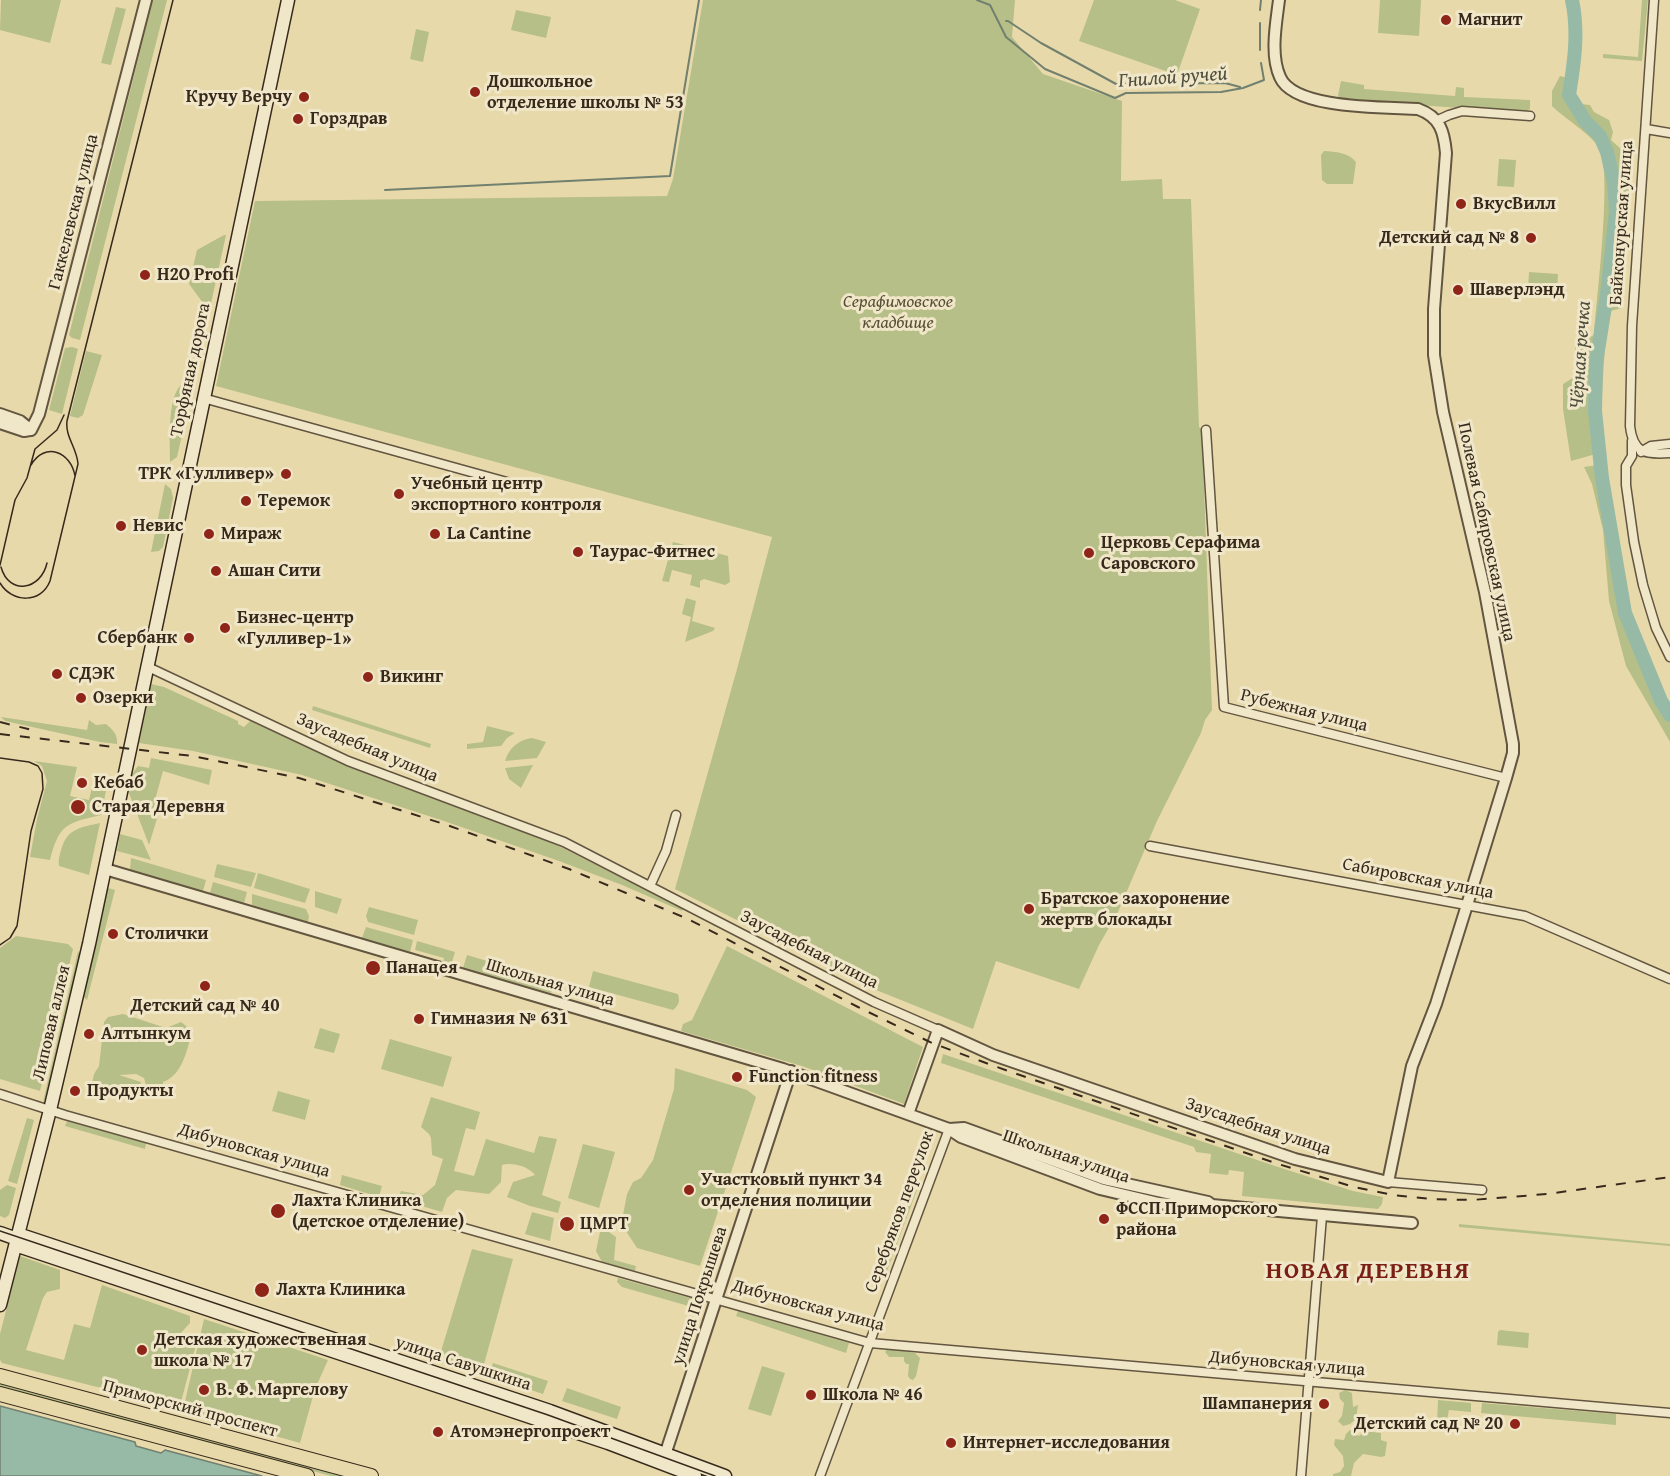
<!DOCTYPE html>
<html>
<head>
<meta charset="utf-8">
<style>
  body { margin:0 }
  canvas { display:block; background:#e8d9ab }
</style>
</head>
<body>
<canvas width="1670" height="1476"></canvas>
<script>
const c = document.querySelector('canvas').getContext('2d');
c.lineJoin = 'round';
function fill(path, color) {
  c.fillStyle = color;
  c.fill(path, 'evenodd');
}
function stroke(path, color, width, dash) {
  c.strokeStyle = color;
  c.lineWidth = width;
  c.lineCap = dash ? 'butt' : 'round';
  c.setLineDash(dash || []);
  c.stroke(path);
}
function drawText(font, color, halo, rows, align = 'center') {
  c.font = font + ' "Gentium Book Plus",serif';
  c.lineWidth = 6;
  c.setLineDash([]);
  c.textBaseline = 'middle';
  c.strokeStyle = halo;
  c.fillStyle = color;
  for (const [text, x, y, turn = 0] of rows) {
    c.save();
    c.translate(x, y);
    c.rotate((+turn || 0) * Math.PI / 180);
    c.textAlign = isNaN(turn) ? turn : align;
    if (halo) c.strokeText(text, 0, 0);
    c.fillText(text, 0, 0);
    c.restore();
  }
}
const green = new Path2D(`
  M 1,0 L 61,0 L 50,43 L 0,30 Z
  M 153,0 L 167,0 L 80,340 L 72,338 L 69,335 Z
  M 703,0 L 1015,0 L 1012,37 L 1043,74 L 1122,101 L 1121,181 L 1162,179 L 1163,199 L 1191,199 L 1199,427 L 1202,429 L 1212,710 L 1205,720 L 1201,733 L 1157,821 L 1118,912 L 1099,945 L 1079,989 L 996,961 L 973,1029 L 876,990 L 675,889 L 737,669 L 772,537 L 216,386 L 255,201 L 667,196 L 673,179 Z
  M 1094,0 L 1175,0 L 1200,9 L 1177,75 L 1079,41 Z
  M 1380,0 L 1421,0 L 1419,36 L 1378,33 Z
  M 1642,0 L 1648,0 L 1642,61 L 1603,58 L 1603,54 L 1638,57 Z
  M 116,7 L 126,9 L 111,65 L 101,63 Z
  M 516,10 L 551,17 L 546,38 L 511,30 Z
  M 416,29 L 429,32 L 423,62 L 410,59 Z
  M 1560,76 L 1572,79 L 1574,83 L 1572,96 L 1581,104 L 1590,105 L 1594,112 L 1609,120 L 1613,132 L 1611,140 L 1621,149 L 1624,170 L 1631,188 L 1622,308 L 1607,312 L 1601,411 L 1603,452 L 1571,461 L 1563,409 L 1563,384 L 1576,376 L 1575,344 L 1594,335 C 1596,302 1613,171 1599,148 C 1591,134 1565,119 1552,106 L 1552,91 Z
  M 1341,81 L 1364,85 L 1364,89 L 1455,96 L 1456,87 L 1464,88 L 1464,97 L 1530,100 L 1530,109 L 1523,113 L 1342,99 L 1338,96 Z
  M 1324,151 C 1336,152 1348,152 1356,162 L 1353,184 L 1327,184 L 1322,180 L 1321,155 Z
  M 1499,159 L 1516,160 L 1514,187 L 1497,186 Z
  M 224,235 L 226,235 L 210,308 L 206,307 L 189,284 L 197,250 Z
  M 1529,272 L 1558,274 L 1557,291 L 1528,289 Z
  M 72,347 L 78,349 L 62,414 L 49,410 L 65,348 Z
  M 86,351 L 102,355 L 83,415 L 78,418 L 70,416 Z
  M 181,385 L 193,387 L 177,457 L 170,462 C 170,443 167,398 181,385 Z
  M 1598,465 L 1623,613 L 1659,700 L 1670,718 L 1670,742 L 1626,666 L 1609,601 L 1603,530 L 1592,484 L 1584,467 Z
  M 165,484 L 171,489 L 173,498 L 163,547 L 159,551 L 151,552 Z
  M 673,542 L 728,556 L 730,582 L 725,585 L 704,579 L 700,581 L 700,588 L 690,585 L 692,575 L 672,570 L 669,582 L 662,581 Z
  M 686,598 L 696,601 L 692,621 L 715,628 L 713,631 L 685,642 L 691,617 L 682,614 Z
  M 151,684 L 164,687 L 238,721 L 238,724 L 244,727 L 251,720 L 391,783 L 515,826 L 549,841 L 683,909 L 682,911 L 622,885 L 559,861 L 444,821 L 302,775 L 193,751 L 139,743 Z
  M 313,706 L 431,744 L 430,748 L 312,710 Z
  M 1,717 L 87,730 L 89,720 L 96,725 L 106,724 C 112,729 118,734 117,744 L 100,742 L 5,721 Z
  M 487,726 L 515,733 L 507,738 L 501,746 L 467,749 L 467,744 L 483,742 Z
  M 532,738 L 546,742 L 537,758 L 505,761 C 509,748 518,740 532,738 Z
  M 151,758 L 212,770 L 209,785 L 163,771 L 155,800 L 162,802 L 149,845 L 129,793 L 132,774 L 138,766 L 149,768 Z
  M 34,761 L 77,767 L 70,796 L 89,800 L 92,787 L 106,791 L 101,815 C 67,823 59,824 50,860 L 30,857 L 37,819 L 47,781 L 42,766 Z
  M 533,765 L 521,788 L 509,779 L 505,768 Z
  M 100,823 L 89,875 L 59,866 C 58,859 60,854 62,847 C 68,828 83,827 100,823 Z
  M 120,834 L 142,840 L 151,860 L 117,851 Z
  M 131,858 L 206,880 L 203,891 L 130,870 Z
  M 217,864 L 256,873 L 251,887 L 214,877 Z
  M 258,873 L 310,889 L 305,903 L 254,888 Z
  M 213,882 L 247,892 L 244,903 L 210,893 Z
  M 108,888 L 115,890 L 87,1000 L 83,996 Z
  M 315,891 L 342,899 L 337,914 L 315,907 Z
  M 252,894 L 306,909 L 309,916 L 308,922 L 252,905 Z
  M 369,907 L 418,920 L 414,935 L 368,922 L 366,916 Z
  M 366,927 L 413,940 L 410,952 L 362,938 Z
  M 16,936 L 68,944 L 73,949 L 40,1091 L 0,1079 L 0,948 Z
  M 417,941 L 455,952 L 451,965 L 443,963 L 444,958 L 415,950 Z
  M 727,946 L 923,1047 L 904,1104 L 802,1066 L 681,1031 L 683,1024 L 692,1020 Z
  M 78,951 L 80,956 L 47,1098 L 43,1102 Z
  M 467,955 L 555,981 L 551,993 L 463,968 Z
  M 593,971 L 678,994 C 680,1002 679,1005 673,1010 L 589,987 Z
  M 123,1014 L 166,1028 L 181,1022 C 187,1026 189,1029 191,1036 C 186,1053 182,1075 163,1082 C 163,1090 166,1094 157,1099 L 149,1096 L 144,1078 L 136,1074 L 119,1075 L 141,1082 L 138,1092 L 114,1085 L 113,1091 L 108,1094 L 95,1088 L 92,1083 L 94,1074 L 99,1066 L 104,1022 L 108,1017 Z
  M 320,1028 L 340,1034 L 334,1053 L 314,1048 Z
  M 390,1039 L 452,1057 L 443,1087 L 381,1069 Z
  M 943,1054 L 1275,1166 L 1353,1191 L 1383,1197 L 1382,1204 L 1378,1209 L 1242,1196 L 1244,1172 L 1229,1170 L 1228,1175 L 1209,1173 L 1211,1154 L 1196,1152 L 1194,1147 L 941,1063 Z
  M 675,1068 L 747,1090 L 756,1097 L 700,1266 L 637,1248 L 624,1228 L 623,1215 L 627,1194 L 633,1182 L 641,1178 L 653,1160 L 674,1089 Z
  M 278,1091 L 310,1100 L 305,1120 L 272,1111 Z
  M 431,1097 L 480,1112 L 475,1130 L 466,1128 L 454,1171 L 474,1176 L 486,1139 L 534,1153 L 539,1136 L 557,1139 L 542,1195 L 561,1202 L 558,1213 L 530,1206 L 507,1197 L 513,1182 L 535,1175 C 528,1166 512,1162 502,1165 L 501,1182 L 489,1194 L 456,1190 L 447,1198 L 442,1212 L 398,1199 L 401,1191 L 423,1195 L 435,1185 L 443,1159 L 432,1155 L 431,1138 L 429,1134 L 421,1127 Z
  M 27,1118 L 34,1120 L 17,1184 L 8,1181 Z
  M 67,1121 L 146,1143 L 145,1149 L 65,1126 Z
  M 583,1144 L 615,1152 L 599,1208 L 568,1198 Z
  M 342,1175 L 382,1186 L 379,1197 L 340,1185 Z
  M 7,1185 L 16,1188 L 9,1215 L 5,1218 L 0,1216 L 0,1190 Z
  M 911,1188 L 917,1190 L 887,1271 L 881,1269 Z
  M 532,1212 L 554,1218 L 550,1241 L 525,1234 Z
  M 1459,1224 L 1670,1244 L 1670,1246 L 1459,1227 Z
  M 600,1232 L 609,1232 L 616,1237 L 614,1260 L 636,1266 L 635,1271 L 602,1262 L 596,1251 Z
  M 472,1249 L 513,1259 L 481,1375 L 438,1361 Z
  M 20,1256 L 60,1270 L 60,1289 L 47,1292 L 43,1298 L 26,1350 L 64,1360 L 74,1324 L 90,1328 L 102,1285 L 190,1316 L 190,1323 L 178,1336 L 181,1342 L 196,1345 L 181,1402 L 177,1406 L 121,1390 L 97,1387 L 2,1363 L 0,1360 L 0,1334 Z
  M 618,1278 L 694,1299 L 692,1307 L 622,1287 L 617,1282 Z
  M 738,1311 L 849,1343 L 846,1353 L 736,1316 Z
  M 204,1319 L 328,1360 L 315,1389 L 300,1443 L 183,1410 Z
  M 1500,1330 L 1529,1333 L 1528,1348 L 1497,1345 L 1498,1332 Z
  M 888,1348 L 915,1353 L 920,1358 L 916,1376 L 913,1380 L 910,1379 L 908,1376 L 909,1364 L 906,1364 L 904,1361 L 904,1357 L 889,1357 L 885,1352 Z
  M 493,1363 L 548,1381 L 543,1394 L 488,1376 Z
  M 762,1366 L 785,1373 L 771,1416 L 748,1409 Z
  M 0,1383 L 11,1386 L 346,1476 L 331,1476 L 10,1390 L 0,1387 Z
  M 567,1388 L 621,1407 L 617,1419 L 562,1401 Z
  M 1345,1390 L 1352,1393 L 1353,1407 L 1358,1405 L 1356,1419 L 1350,1424 L 1343,1426 L 1338,1421 L 1342,1416 L 1344,1403 L 1340,1399 L 1339,1393 Z
  M 1438,1400 L 1471,1403 L 1471,1412 L 1449,1410 L 1446,1424 L 1437,1424 Z
  M 1482,1403 L 1616,1414 L 1616,1425 L 1481,1413 Z
  M 1350,1430 L 1359,1436 L 1364,1431 L 1381,1433 L 1381,1440 L 1387,1442 L 1385,1456 L 1381,1457 L 1363,1454 L 1354,1463 L 1351,1476 L 1333,1476 L 1333,1474 L 1340,1472 L 1344,1466 L 1343,1456 L 1334,1445 L 1335,1439 L 1344,1440 L 1346,1434 Z`);
const water = new Path2D(`
  M 0,1406 L 135,1442 L 136,1446 L 161,1453 L 165,1450 L 262,1476 L 0,1476 Z`);
const stream = new Path2D(`
  M 977,0 L 990,5 L 1006,37 L 1045,69 L 1115,98 L 1126,93 L 1221,92 L 1243,88 L 1264,80 L 1261,63
  M 1260,10 L 1261,0
  M 1006,21 L 1008,21 L 1041,43 L 1116,84 L 1225,83 L 1240,87
  M 1260,23 L 1260,50
  M 385,190 L 670,176 L 699,0`);
const river = new Path2D(`
  M 1572,0 C 1579,32 1574,64 1569,95 L 1585,121 L 1600,136 L 1607,152 L 1614,182 L 1616,212 L 1607,294 L 1596,363 L 1595,411 L 1602,478 L 1625,613 L 1661,701 L 1670,715`);
const minor = new Path2D(`
  M 1654,0 L 1632,326 L 1630,426 C 1633,453 1645,455 1670,453
  M 1438,120 L 1449,115 L 1462,111 L 1530,116
  M 1646,129 L 1670,133
  M 203,398 L 507,482
  M 1206,430 L 1224,707 L 1506,778
  M 1632,441 L 1632,456 L 1626,466 L 1626,485 L 1634,542 L 1643,585 L 1656,628 L 1670,657
  M 1641,452 L 1651,446 L 1670,444
  M 146,666 L 348,761 L 564,842 L 874,1002 L 938,1030
  M 1150,846 L 1525,916 L 1670,979
  M 650,886 L 666,851 L 676,815
  M 0,1094 L 65,1115 L 870,1343 L 1670,1413
  M 1388,1182 L 1482,1190
  M 820,1476 L 949,1129
  M 1301,1476 L 1322,1216`);
const tertiary = new Path2D(`
  M 0,414 L 20,421 L 31,430
  M 0,423 L 24,431 L 30,430
  M 31,430 L 39,414 L 146,0
  M 105,869 L 783,1069 L 949,1129 L 961,1137 L 1100,1189 L 1159,1203 L 1207,1208 L 1212,1205
  M 908,1114 L 938,1030 L 993,1055 L 1295,1159 L 1388,1182 L 1412,1066 L 1436,1004 L 1467,905 L 1506,778 L 1513,753 L 1513,744 L 1485,592 L 1443,412 L 1434,355 L 1434,309 L 1446,153 C 1444,131 1440,117 1418,109 C 1386,107 1294,110 1280,77 C 1270,55 1276,24 1279,0
  M 949,1129 L 964,1128 L 1104,1179 L 1208,1202 L 1212,1205 L 1412,1223
  M 663,1461 L 791,1071`);
const secondary = new Path2D(`
  M 0,1233 L 17,1239 L 24,1236 L 550,1411 L 725,1476
  M 17,1239 L 21,1247 L 608,1443 L 695,1476
  M 0,1305 L 50,1110 L 89,944 L 288,0`);
const primary = new Path2D(`
  M 0,1376 L 371,1476
  M 0,1394 L 307,1476`);
const tram = new Path2D(`
  M 31,465 C 45,441 71,452 75,476
  M 0,565 L 15,500 L 27,478 L 35,449 L 57,430 L 64,415
  M 1,567 C 9,596 41,590 47,563
  M 0,583 C 12,603 41,604 50,581 L 78,464 C 77,448 65,437 67,421 L 173,0
  M 0,758 L 29,762 L 38,766 L 42,773 L 43,789 L 31,831 L 17,926 L 10,938 L 0,945
  M 0,1231 L 548,1415 L 715,1476`);
const rail = new Path2D(`
  M 0,722 L 32,730
  M 0,734 L 193,756 L 299,778 L 447,825 L 569,869 L 688,919 L 858,1007 L 932,1043 L 994,1066 L 1275,1163 L 1354,1187 L 1393,1195 L 1431,1199 L 1472,1200 L 1547,1194 L 1670,1177`);
const markers = [
  [1446,20,6,"#8f2418"],
  [475,92,6,"#8f2418"],
  [304,97,6,"#8f2418"],
  [298,119,6,"#8f2418"],
  [1461,204,6,"#8f2418"],
  [1531,238,6,"#8f2418"],
  [145,275,6,"#8f2418"],
  [1458,290,6,"#8f2418"],
  [286,474,6,"#8f2418"],
  [399,494,6,"#8f2418"],
  [246,501,6,"#8f2418"],
  [121,526,6,"#8f2418"],
  [209,534,6,"#8f2418"],
  [435,534,6,"#8f2418"],
  [578,552,6,"#8f2418"],
  [1089,553,6,"#8f2418"],
  [216,571,6,"#8f2418"],
  [225,628,6,"#8f2418"],
  [189,638,6,"#8f2418"],
  [57,674,6,"#8f2418"],
  [368,677,6,"#8f2418"],
  [81,698,6,"#8f2418"],
  [82,783,6,"#8f2418"],
  [78,807,8,"#8f2418"],
  [1029,909,6,"#8f2418"],
  [113,934,6,"#8f2418"],
  [373,968,8,"#8f2418"],
  [205,986,6,"#8f2418"],
  [419,1019,6,"#8f2418"],
  [89,1034,6,"#8f2418"],
  [737,1077,6,"#8f2418"],
  [75,1091,6,"#8f2418"],
  [689,1190,6,"#8f2418"],
  [278,1211,8,"#8f2418"],
  [1104,1219,6,"#8f2418"],
  [567,1224,8,"#8f2418"],
  [262,1290,8,"#8f2418"],
  [142,1350,6,"#8f2418"],
  [204,1390,6,"#8f2418"],
  [811,1395,6,"#8f2418"],
  [1324,1404,6,"#8f2418"],
  [1515,1424,6,"#8f2418"],
  [438,1432,6,"#8f2418"],
  [951,1443,6,"#8f2418"]
];
const poiNames = [
  ["Магнит",1458,20],
  ["Дошкольное",487,82],
  ["отделение школы № 53",487,103],
  ["Кручу Верчу",292,97,"right"],
  ["Горздрав",310,119],
  ["ВкусВилл",1473,204],
  ["Детский сад № 8",1519,238,"right"],
  ["H2O Profi",157,275],
  ["Шаверлэнд",1470,290],
  ["ТРК «Гулливер»",274,474,"right"],
  ["Учебный центр",411,484],
  ["экспортного контроля",411,505],
  ["Теремок",258,501],
  ["Невис",133,526],
  ["Мираж",221,534],
  ["La Cantine",447,534],
  ["Церковь Серафима",1101,543],
  ["Саровского",1101,564],
  ["Таурас-Фитнес",590,552],
  ["Ашан Сити",228,571],
  ["Бизнес-центр",237,618],
  ["«Гулливер-1»",237,639],
  ["Сбербанк",177,638,"right"],
  ["СДЭК",69,674],
  ["Викинг",380,677],
  ["Озерки",93,698],
  ["Кебаб",94,783],
  ["Старая Деревня",92,807],
  ["Братское захоронение",1041,899],
  ["жертв блокады",1041,920],
  ["Столички",125,934],
  ["Панацея",386,968],
  ["Детский сад № 40",205,1006,"center"],
  ["Гимназия № 631",431,1019],
  ["Алтынкум",101,1034],
  ["Function fitness",749,1077],
  ["Продукты",87,1091],
  ["Участковый пункт 34",701,1180],
  ["отделения полиции",701,1201],
  ["Лахта Клиника",292,1201],
  ["(детское отделение)",292,1222],
  ["ФССП Приморского",1116,1209],
  ["района",1116,1230],
  ["ЦМРТ",580,1224],
  ["Лахта Клиника",276,1290],
  ["Детская художественная",154,1340],
  ["школа № 17",154,1361],
  ["В. Ф. Маргелову",216,1390],
  ["Школа № 46",823,1395],
  ["Шампанерия",1312,1404,"right"],
  ["Детский сад № 20",1503,1424,"right"],
  ["Атомэнергопроект",450,1432],
  ["Интернет-исследования",963,1443]
];
const streetNames = [
  ["Гаккелевская улица",74,212,-76],
  ["Байконурская улица",1622,223,-86],
  ["Торфяная дорога",191,370,-78],
  ["Полевая Сабировская улица",1486,532,78],
  ["Рубежная улица",1304,711,14],
  ["Заусадебная улица",367,748,23],
  ["Сабировская улица",1418,879,11],
  ["Заусадебная улица",809,950,27],
  ["Школьная улица",550,983,16],
  ["Липовая аллея",52,1023,-77],
  ["Заусадебная улица",1258,1127,18],
  ["Дибуновская улица",254,1151,16],
  ["Школьная улица",1066,1157,19],
  ["Серебряков переулок",900,1212,-70],
  ["улица Покрышева",700,1296,-72],
  ["Дибуновская улица",808,1306,15],
  ["улица Савушкина",463,1364,18],
  ["Дибуновская улица",1287,1364,5],
  ["Приморский проспект",190,1409,15]
];
const parkNames = [
  ["Серафимовское",898,302],
  ["кладбище",898,323]
];
const waterNames = [
  ["Гнилой ручей",1173,78,-4],
  ["Чёрная речка",1581,355,-86]
];
const districtNames = [
  ["НОВАЯ ДЕРЕВНЯ",1368,1272]
];
fill(green, '#b7bf88');
fill(water, '#97baa7');
stroke(water, '#71806f', 1.5);
stroke(stream, '#71806f', 2);
stroke(river, '#97baa7', 14);
stroke(minor, '#635640', 11);
stroke(tertiary, '#635640', 14);
stroke(secondary, '#372a1c', 15);
stroke(primary, '#372a1c', 16);
stroke(minor, '#f0e6c8', 8);
stroke(tertiary, '#f0e6c8', 10);
stroke(secondary, '#f0e6c8', 12);
stroke(primary, '#e8d9ab', 14);
stroke(tram, '#372a1c', 1.5);
stroke(rail, '#372a1c', 2, [10, 10]);
for (const [x, y, r, color] of markers) {
  const dot = new Path2D();
  dot.arc(x, y, r, 0, 2 * Math.PI);
  c.fillStyle = color;
  c.fill(dot);
  stroke(dot, '#f0e6c8', 2);
}
drawText('bold 18px', '#372a1c', '#f0e6c8', poiNames, 'left');
drawText('18px', '#372a1c', '#f0e6c8', streetNames);
drawText('italic 18px', '#574f37', '#f0e6c8', parkNames);
drawText('italic 20px', '#4f4e3f', '#f0e6c8', waterNames);
c.letterSpacing = '1.5px';
drawText('bold 24px', '#7a1f14', '#f0e6c8', districtNames);
c.letterSpacing = '0px';
</script>
</body>
</html>
